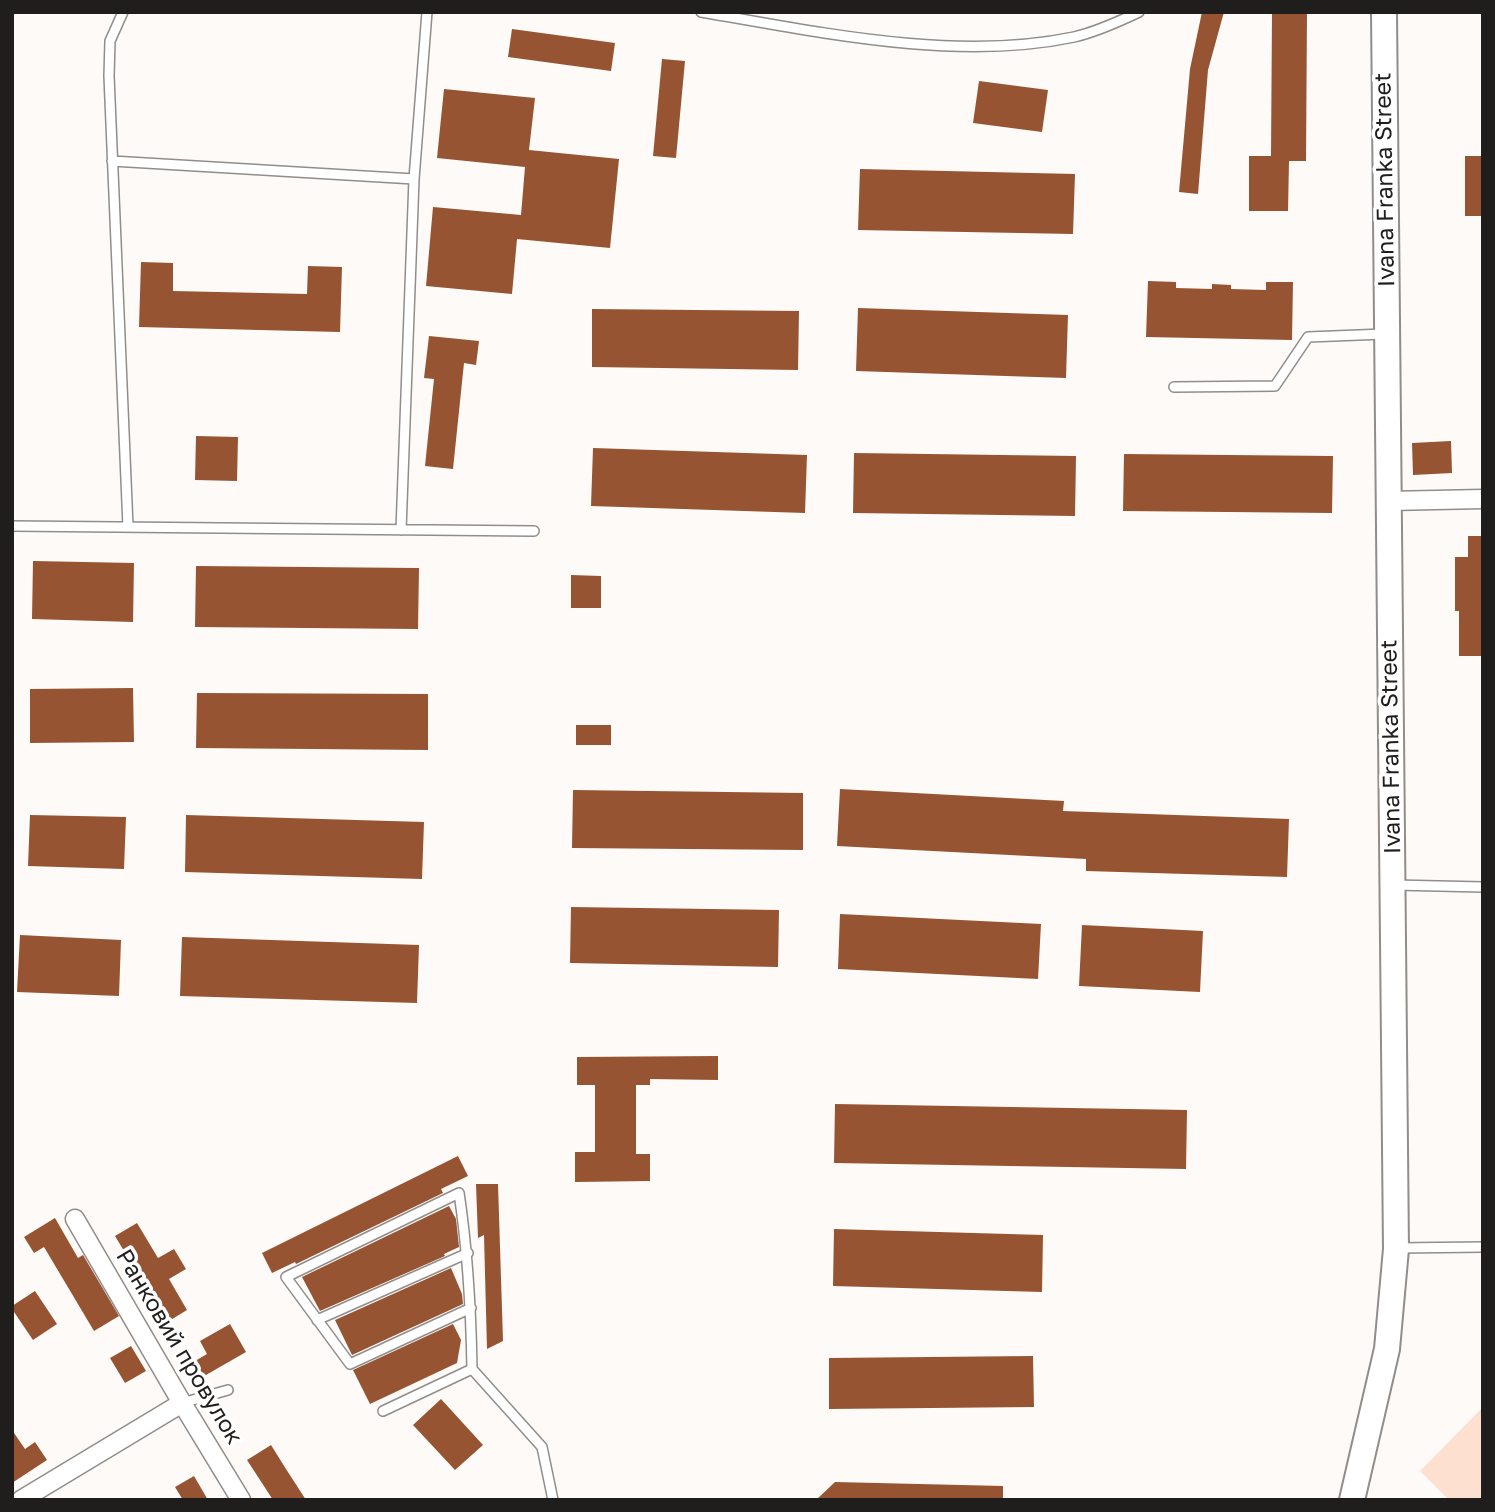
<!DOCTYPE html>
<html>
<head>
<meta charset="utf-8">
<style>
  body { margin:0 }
  #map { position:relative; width:1495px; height:1512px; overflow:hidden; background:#fefaf7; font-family:"Golos Text",sans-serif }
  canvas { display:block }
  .frame { position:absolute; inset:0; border:14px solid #201e1d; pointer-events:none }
</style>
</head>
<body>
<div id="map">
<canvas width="1495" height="1512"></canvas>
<div class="frame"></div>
</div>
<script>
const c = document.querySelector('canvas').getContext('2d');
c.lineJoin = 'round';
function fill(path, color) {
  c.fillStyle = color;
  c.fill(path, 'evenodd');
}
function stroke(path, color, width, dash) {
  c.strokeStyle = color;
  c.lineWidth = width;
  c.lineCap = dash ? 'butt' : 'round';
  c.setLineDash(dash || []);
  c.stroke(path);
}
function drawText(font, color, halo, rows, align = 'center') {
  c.font = font + ' "Golos Text",sans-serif';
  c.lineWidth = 7;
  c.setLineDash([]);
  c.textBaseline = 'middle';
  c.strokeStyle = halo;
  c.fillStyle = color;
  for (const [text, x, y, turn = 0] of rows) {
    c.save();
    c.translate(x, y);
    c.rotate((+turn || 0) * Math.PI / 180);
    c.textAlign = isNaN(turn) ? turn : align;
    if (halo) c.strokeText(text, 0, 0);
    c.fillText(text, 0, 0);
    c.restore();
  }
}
const green = new Path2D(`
  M 1483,1407 L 1483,1500 L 1449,1500 L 1420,1471 Z`);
const building = new Path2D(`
  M 1202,12 L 1224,12 L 1208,70 L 1198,194 L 1179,192 L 1190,69 Z
  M 1272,12 L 1307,12 L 1306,161 L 1289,161 L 1288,211 L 1249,211 L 1249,156 L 1271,156 Z
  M 512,29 L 615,43 L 611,71 L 508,57 Z
  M 662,59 L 685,61 L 676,158 L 653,156 Z
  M 979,81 L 1048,90 L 1042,132 L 973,123 Z
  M 444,89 L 535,98 L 529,150 L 619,159 L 610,248 L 517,239 L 512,294 L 426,286 L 433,207 L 521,215 L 525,167 L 437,158 Z
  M 1465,156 L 1483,156 L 1483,216 L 1465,216 Z
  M 860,169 L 1075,174 L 1073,234 L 858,230 Z
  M 141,262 L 173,263 L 173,291 L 307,294 L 308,266 L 342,267 L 340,332 L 139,327 Z
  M 1148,281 L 1176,282 L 1176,288 L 1212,289 L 1212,284 L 1231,285 L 1231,289 L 1266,290 L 1266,282 L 1293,282 L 1292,340 L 1146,337 Z
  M 858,308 L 1068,315 L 1066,378 L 856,371 Z
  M 592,309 L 799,311 L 798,370 L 592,367 Z
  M 429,336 L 479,341 L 476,365 L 464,363 L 453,469 L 425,466 L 434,379 L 424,378 Z
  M 196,436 L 238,437 L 237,481 L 195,480 Z
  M 1451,441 L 1452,473 L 1413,475 L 1412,443 Z
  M 593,448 L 807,455 L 805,513 L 591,506 Z
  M 854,453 L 1076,456 L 1075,516 L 853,513 Z
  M 1124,454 L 1333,456 L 1332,513 L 1123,511 Z
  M 1468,536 L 1483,536 L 1483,656 L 1459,656 L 1459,611 L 1455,611 L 1455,557 L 1468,557 Z
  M 33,561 L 134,563 L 133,622 L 32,619 Z
  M 196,566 L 419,568 L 418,629 L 195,627 Z
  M 571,575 L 601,576 L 601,608 L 571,608 Z
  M 133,688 L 134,742 L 30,743 L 30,689 Z
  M 197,693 L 428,694 L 428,750 L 196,748 Z
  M 576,725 L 611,725 L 611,745 L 576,745 Z
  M 840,789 L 1064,801 L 1063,811 L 1289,819 L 1287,877 L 1086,871 L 1086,859 L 837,846 Z
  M 573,790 L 803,793 L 803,850 L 572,848 Z
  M 30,815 L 126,817 L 124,869 L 28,866 Z
  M 186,815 L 424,822 L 422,879 L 185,872 Z
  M 571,907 L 779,910 L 778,967 L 570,963 Z
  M 840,914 L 1041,924 L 1038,979 L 838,969 Z
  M 1082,925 L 1203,931 L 1200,992 L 1079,986 Z
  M 20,935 L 121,940 L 119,996 L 17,992 Z
  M 182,937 L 419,945 L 417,1003 L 180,996 Z
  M 718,1056 L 718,1080 L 650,1079 L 650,1085 L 636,1085 L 636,1154 L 650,1154 L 650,1181 L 575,1182 L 575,1152 L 595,1152 L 595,1085 L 577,1085 L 577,1057 Z
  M 835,1104 L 1187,1110 L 1186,1169 L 834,1163 Z
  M 458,1156 L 468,1176 L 441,1189 L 443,1193 L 296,1264 L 295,1262 L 272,1273 L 262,1253 Z
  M 476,1184 L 498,1184 L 503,1341 L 487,1349 L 484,1235 L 478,1238 Z
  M 449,1206 L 456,1219 L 459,1247 L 444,1254 L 445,1256 L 320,1311 L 302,1277 Z
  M 55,1218 L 78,1258 L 83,1255 L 119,1316 L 94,1331 L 44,1247 L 34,1253 L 24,1237 Z
  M 137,1223 L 158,1258 L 174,1249 L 186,1269 L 169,1279 L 187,1310 L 169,1321 L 136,1264 L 133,1266 L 115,1236 Z
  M 834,1229 L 1043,1235 L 1042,1292 L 833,1286 Z
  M 451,1268 L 462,1294 L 463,1304 L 352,1355 L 335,1320 Z
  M 35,1291 L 57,1324 L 33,1340 L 12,1309 L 12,1306 Z
  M 230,1324 L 246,1352 L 199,1379 L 190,1364 L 207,1354 L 200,1341 Z
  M 453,1324 L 461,1340 L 457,1363 L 370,1404 L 353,1370 Z
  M 131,1346 L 146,1371 L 125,1383 L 110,1358 Z
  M 1033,1356 L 1034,1407 L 829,1409 L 829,1358 Z
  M 441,1399 L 483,1445 L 455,1470 L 413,1425 Z
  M 12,1430 L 25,1449 L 35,1442 L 47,1460 L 12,1483 Z
  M 271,1445 L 286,1469 L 306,1500 L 273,1500 L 247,1460 Z
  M 194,1476 L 208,1500 L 183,1500 L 175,1487 Z
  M 835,1482 L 1003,1486 L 1003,1500 L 816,1500 Z`);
const lane = new Path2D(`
  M 123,12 L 110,41 L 109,76 L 128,527
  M 701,12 C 819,32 956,62 1074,37 C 1096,32 1118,22 1139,12
  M 112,161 L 414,179
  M 1174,387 L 1275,386 L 1308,337 L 1384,334
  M 12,526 L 534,531
  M 401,530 L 414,179 L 427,12
  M 1394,885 L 1483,887
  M 1397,1248 L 1483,1247
  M 471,1308 L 350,1364 L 286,1277 L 459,1193 C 468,1252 471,1310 472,1369 L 542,1447 L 553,1500
  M 317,1320 L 468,1253
  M 182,1403 L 228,1390
  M 383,1411 L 472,1369`);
const street = new Path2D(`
  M 1388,501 L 1483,499
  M 75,1219 L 182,1403 L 241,1500
  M 21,1500 L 182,1403`);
const secondary = new Path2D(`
  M 1352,1500 L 1387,1349 L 1396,1249 L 1384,12`);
const streetNames = [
  ["Ivana Franka Street",1385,180,-91],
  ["Ivana Franka Street",1391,747,-91],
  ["Ранковий провулок",179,1347,59]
];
fill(green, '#fee0d1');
fill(building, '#965432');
stroke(lane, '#918d8a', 12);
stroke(street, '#918d8a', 21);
stroke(secondary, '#918d8a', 28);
stroke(lane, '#fff', 9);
stroke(street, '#fff', 18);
stroke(secondary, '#fff', 24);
drawText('23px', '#201e1d', '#fff', streetNames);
</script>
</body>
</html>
